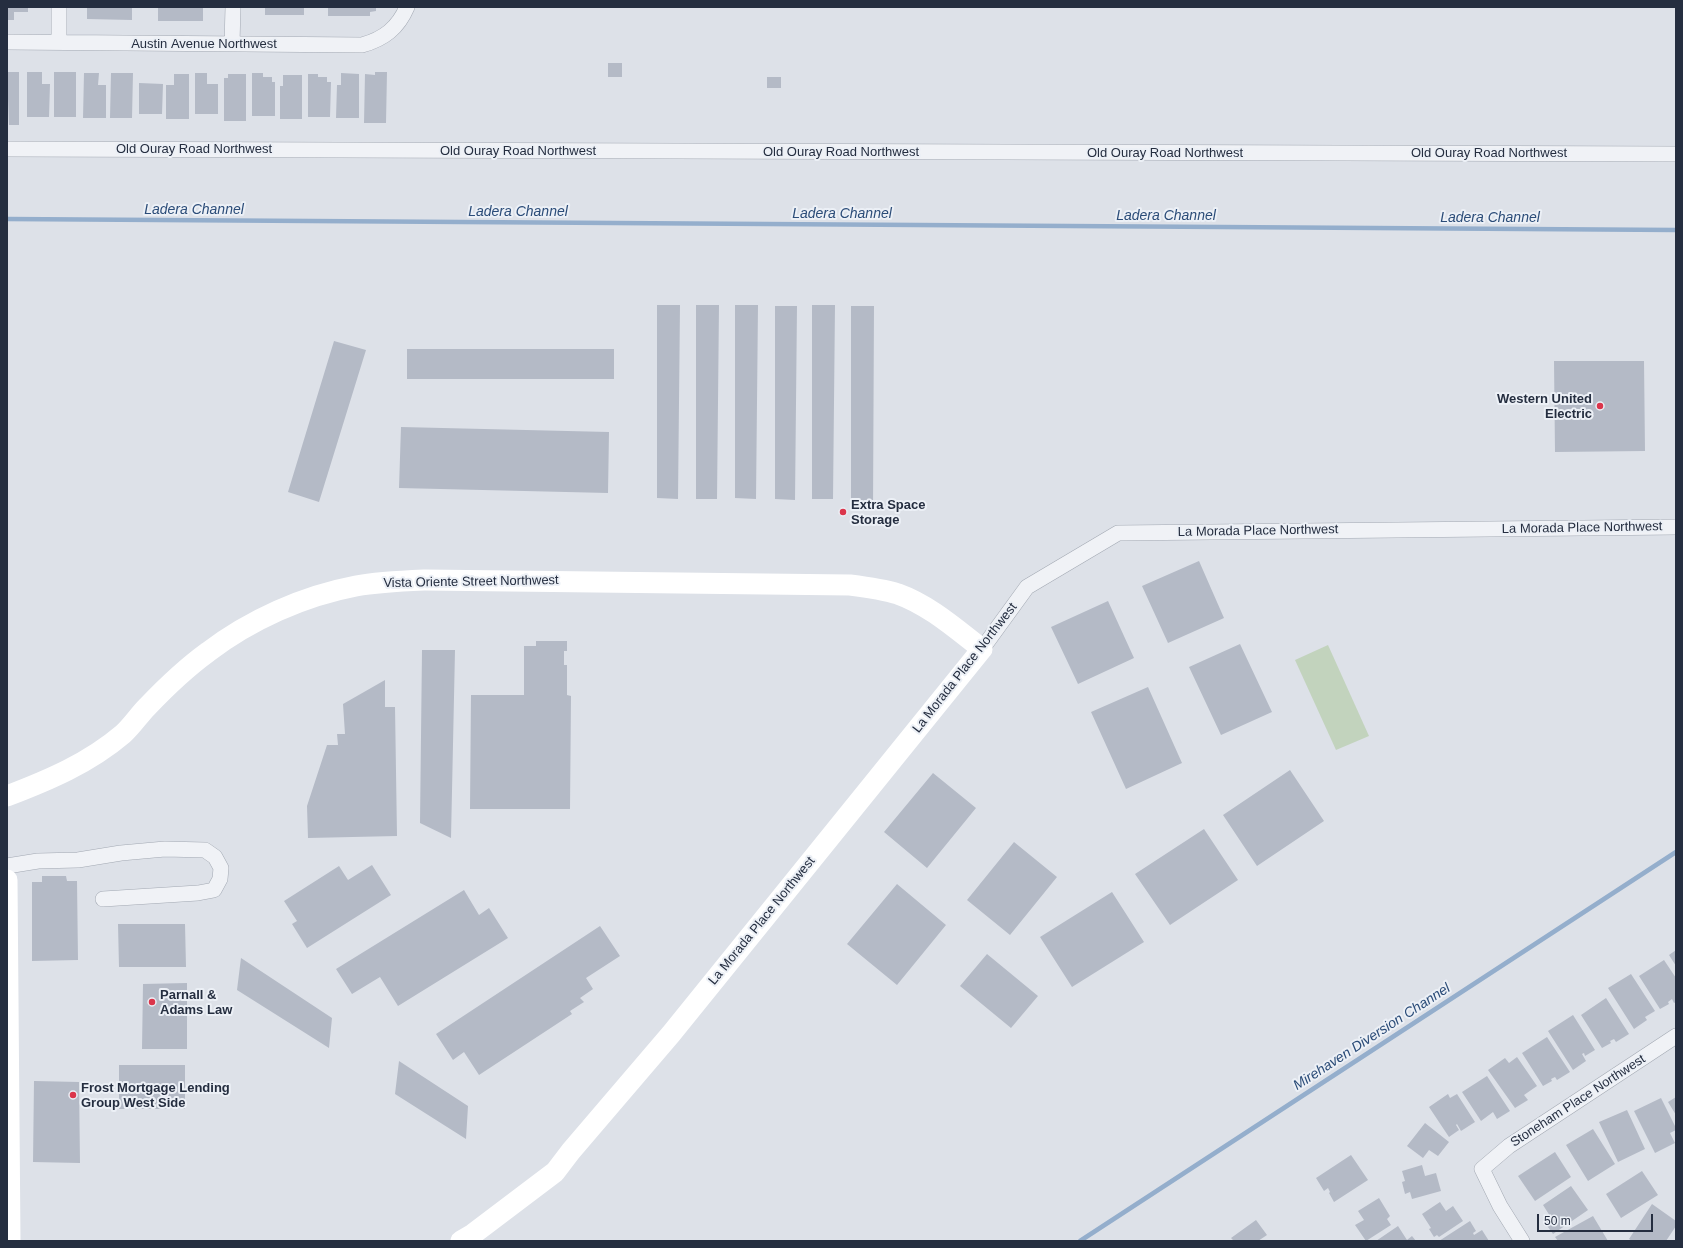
<!DOCTYPE html>
<html>
<head>
<meta charset="utf-8">
<style>
  body { margin:0 }
  #map { position:relative; width:1683px; height:1248px; overflow:hidden; background:#dde1e8; font-family:Helvetica,sans-serif }
  canvas { display:block }
  .frame { position:absolute; inset:0; border:8px solid #252e40; pointer-events:none }
  .scale { position:absolute; left:1537px; top:1214px; width:116px; height:18px; box-sizing:border-box; border:2px solid #252e40; border-top:0; padding-left:5px; font-size:12px; line-height:14px; white-space:nowrap; color:#252e40; -webkit-text-stroke:3px #ecf0f6; paint-order:stroke }
</style>
</head>
<body>
<div id="map">
<canvas width="1683" height="1248"></canvas>
<div class="frame"></div>
<div class="scale">50 m</div>
</div>
<script>
const c = document.querySelector('canvas').getContext('2d');
c.lineJoin = 'round';
function fill(path, color) {
  c.fillStyle = color;
  c.fill(path, 'evenodd');
}
function stroke(path, color, width, dash) {
  c.strokeStyle = color;
  c.lineWidth = width;
  c.lineCap = dash ? 'butt' : 'round';
  c.setLineDash(dash || []);
  c.stroke(path);
}
function drawText(font, color, halo, rows, align = 'center') {
  c.font = font + ' Helvetica,sans-serif';
  c.lineWidth = 4;
  c.setLineDash([]);
  c.textBaseline = 'middle';
  c.strokeStyle = halo;
  c.fillStyle = color;
  for (const [text, x, y, turn = 0] of rows) {
    c.save();
    c.translate(x, y);
    c.rotate((+turn || 0) * Math.PI / 180);
    c.textAlign = isNaN(turn) ? turn : align;
    if (halo) c.strokeText(text, 0, 0);
    c.fillText(text, 0, 0);
    c.restore();
  }
}
const green = new Path2D(`
  M 1328,645 L 1369,736 L 1336,750 L 1295,660 Z`);
const stream = new Path2D(`
  M 7,219 L 1676,230
  M 1080,1241 L 1676,852`);
const building = new Path2D(`
  M 7,7 L 28,7 L 28,12 L 14,12 L 14,20 L 7,20 Z
  M 87,7 L 132,7 L 132,20 L 87,19 Z
  M 158,7 L 203,7 L 203,21 L 158,21 Z
  M 265,7 L 304,7 L 304,15 L 265,15 Z
  M 328,7 L 376,7 L 376,11 L 370,12 L 370,16 L 328,16 Z
  M 608,63 L 622,63 L 622,77 L 608,77 Z
  M 7,72 L 19,72 L 19,125 L 9,125 Z
  M 27,72 L 42,72 L 42,84 L 50,84 L 49,117 L 27,117 Z
  M 54,72 L 76,72 L 76,117 L 54,117 Z
  M 375,72 L 387,72 L 386,123 L 364,123 L 365,74 L 375,75 Z
  M 84,73 L 99,73 L 98,85 L 106,85 L 106,118 L 83,118 Z
  M 111,73 L 133,73 L 132,118 L 110,118 Z
  M 195,73 L 207,73 L 207,84 L 218,84 L 218,114 L 195,114 Z
  M 252,73 L 263,73 L 263,77 L 272,77 L 272,82 L 275,82 L 275,116 L 252,116 Z
  M 341,73 L 359,74 L 359,118 L 336,118 L 337,85 L 341,85 Z
  M 174,74 L 189,74 L 189,119 L 166,119 L 166,85 L 174,85 Z
  M 228,74 L 246,74 L 246,121 L 224,121 L 224,78 L 228,78 Z
  M 308,74 L 318,74 L 318,77 L 327,77 L 327,82 L 331,82 L 330,117 L 308,117 Z
  M 283,75 L 302,75 L 302,119 L 280,119 L 280,86 L 283,86 Z
  M 767,77 L 781,77 L 781,88 L 767,88 Z
  M 139,83 L 163,84 L 162,114 L 139,114 Z
  M 657,305 L 680,305 L 678,499 L 657,498 Z
  M 696,305 L 719,305 L 717,499 L 696,499 Z
  M 735,305 L 758,305 L 756,499 L 735,498 Z
  M 812,305 L 835,305 L 833,499 L 812,499 Z
  M 775,306 L 797,306 L 795,500 L 775,499 Z
  M 851,306 L 874,306 L 873,510 L 851,510 Z
  M 334,341 L 366,350 L 319,502 L 288,492 Z
  M 407,349 L 614,349 L 614,379 L 407,379 Z
  M 1554,361 L 1644,361 L 1645,451 L 1555,452 Z
  M 401,427 L 609,432 L 608,493 L 399,488 Z
  M 1199,561 L 1224,618 L 1168,643 L 1142,586 Z
  M 1108,601 L 1134,658 L 1078,684 L 1051,627 Z
  M 536,641 L 567,641 L 567,651 L 564,651 L 564,665 L 567,665 L 567,695 L 571,696 L 570,809 L 470,809 L 471,695 L 524,695 L 524,646 L 536,646 Z
  M 1240,644 L 1272,712 L 1221,735 L 1189,667 Z
  M 422,650 L 455,650 L 451,838 L 420,823 Z
  M 385,680 L 385,707 L 395,707 L 397,836 L 308,838 L 307,806 L 327,745 L 338,745 L 337,734 L 345,734 L 343,704 Z
  M 1148,687 L 1182,763 L 1126,789 L 1091,712 Z
  M 1290,770 L 1324,821 L 1257,866 L 1223,815 Z
  M 933,773 L 976,808 L 927,868 L 884,832 Z
  M 1204,829 L 1238,880 L 1170,925 L 1135,874 Z
  M 1014,842 L 1057,877 L 1010,935 L 967,900 Z
  M 372,865 L 391,895 L 307,948 L 292,924 L 297,921 L 284,901 L 339,866 L 348,880 Z
  M 42,876 L 66,876 L 67,881 L 77,881 L 78,960 L 32,961 L 32,882 L 42,882 Z
  M 897,884 L 946,925 L 897,985 L 847,944 Z
  M 464,890 L 479,915 L 489,908 L 508,938 L 398,1006 L 380,977 L 352,994 L 336,969 Z
  M 1112,892 L 1144,942 L 1072,987 L 1040,937 Z
  M 118,924 L 185,924 L 186,967 L 119,967 Z
  M 600,926 L 620,956 L 586,978 L 593,989 L 580,998 L 584,1002 L 570,1011 L 572,1014 L 479,1075 L 464,1052 L 453,1060 L 436,1034 Z
  M 1676,950 L 1676,966 L 1669,955 Z
  M 987,954 L 1038,996 L 1011,1028 L 960,986 Z
  M 241,958 L 332,1018 L 329,1048 L 237,990 Z
  M 1664,960 L 1676,978 L 1676,1002 L 1674,1003 L 1672,999 L 1668,1002 L 1669,1004 L 1660,1009 L 1639,976 Z
  M 1631,974 L 1655,1011 L 1645,1017 L 1647,1020 L 1634,1029 L 1608,988 Z
  M 187,983 L 187,1049 L 142,1049 L 143,984 Z
  M 1606,998 L 1629,1034 L 1616,1042 L 1614,1039 L 1610,1041 L 1611,1043 L 1602,1048 L 1581,1015 Z
  M 1573,1015 L 1595,1050 L 1585,1056 L 1584,1053 L 1582,1054 L 1586,1061 L 1573,1070 L 1548,1031 Z
  M 1547,1037 L 1570,1072 L 1557,1080 L 1555,1077 L 1551,1079 L 1552,1081 L 1543,1086 L 1522,1053 Z
  M 1517,1057 L 1537,1086 L 1524,1095 L 1528,1100 L 1515,1108 L 1488,1070 L 1505,1058 L 1509,1063 Z
  M 399,1061 L 468,1106 L 466,1139 L 395,1094 Z
  M 119,1065 L 185,1065 L 185,1109 L 119,1109 Z
  M 1487,1076 L 1510,1111 L 1497,1119 L 1493,1112 L 1481,1121 L 1462,1092 Z
  M 34,1081 L 79,1082 L 80,1163 L 33,1162 Z
  M 1448,1094 L 1450,1098 L 1457,1094 L 1475,1122 L 1461,1131 L 1457,1124 L 1456,1125 L 1459,1130 L 1449,1137 L 1429,1107 Z
  M 1676,1097 L 1676,1115 L 1668,1102 Z
  M 1661,1098 L 1676,1128 L 1676,1130 L 1670,1133 L 1675,1143 L 1655,1153 L 1634,1111 Z
  M 1627,1110 L 1645,1149 L 1618,1162 L 1599,1122 Z
  M 1425,1123 L 1449,1142 L 1438,1156 L 1429,1150 L 1423,1158 L 1407,1146 Z
  M 1593,1129 L 1615,1164 L 1588,1181 L 1566,1145 Z
  M 1555,1152 L 1571,1177 L 1535,1201 L 1518,1176 Z
  M 1351,1155 L 1368,1180 L 1334,1202 L 1329,1193 L 1330,1192 L 1328,1188 L 1324,1191 L 1316,1178 Z
  M 1422,1165 L 1425,1176 L 1436,1173 L 1441,1191 L 1412,1199 L 1410,1192 L 1405,1194 L 1402,1182 L 1405,1181 L 1402,1171 Z
  M 1642,1171 L 1658,1195 L 1621,1218 L 1606,1194 Z
  M 1571,1186 L 1588,1210 L 1553,1234 L 1543,1220 L 1550,1216 L 1543,1205 Z
  M 1379,1198 L 1390,1216 L 1387,1219 L 1391,1225 L 1366,1241 L 1355,1225 L 1364,1220 L 1358,1211 Z
  M 1440,1202 L 1446,1211 L 1453,1206 L 1463,1221 L 1439,1237 L 1437,1235 L 1434,1237 L 1429,1229 L 1431,1228 L 1422,1214 Z
  M 1652,1204 L 1676,1221 L 1676,1226 L 1666,1241 L 1632,1241 L 1629,1239 Z
  M 1593,1216 L 1608,1241 L 1558,1241 L 1555,1237 Z
  M 1256,1220 L 1267,1235 L 1258,1241 L 1234,1241 L 1231,1238 Z
  M 1470,1221 L 1476,1231 L 1473,1233 L 1474,1235 L 1482,1230 L 1489,1241 L 1439,1241 Z
  M 1398,1226 L 1407,1240 L 1412,1236 L 1416,1241 L 1376,1241 Z`);
const street = new Path2D(`
  M 7,42 L 362,45 C 384,39 398,28 407,7
  M 59,42 L 59,7
  M 232,44 L 233,7
  M 7,149 L 1676,154
  M 982,649 L 1027,587 L 1118,533 L 1676,527
  M 7,866 L 38,861 L 78,860 L 121,853 L 165,849 L 205,850 L 215,857 L 221,868 L 220,879 L 214,890 L 198,893 L 103,899
  M 1522,1241 L 1500,1206 L 1482,1169 L 1509,1146 L 1676,1036`);
const secondary = new Path2D(`
  M 7,796 C 49,780 89,763 123,734 C 132,726 139,715 147,707 C 166,687 186,668 208,652 C 250,620 303,596 356,586 C 378,582 402,581 425,580 L 850,585 C 866,587 882,589 898,594 C 929,605 956,629 982,649 L 671,1034 L 571,1151 L 555,1172 L 473,1234 L 461,1241
  M 7,880 L 10,1241`);
const markers = [
  [1600,406,4,"#db354b"],
  [843,512,4,"#db354b"],
  [152,1002,4,"#db354b"],
  [73,1095,4,"#db354b"]
];
const streetNames = [
  ["Austin Avenue Northwest",204,44],
  ["Old Ouray Road Northwest",194,149],
  ["Old Ouray Road Northwest",518,151],
  ["Old Ouray Road Northwest",841,152],
  ["Old Ouray Road Northwest",1165,153],
  ["Old Ouray Road Northwest",1489,153],
  ["La Morada Place Northwest",1582,528,-1],
  ["La Morada Place Northwest",1258,531,-1],
  ["Vista Oriente Street Northwest",471,582,-1],
  ["La Morada Place Northwest",965,668,-52],
  ["La Morada Place Northwest",762,921,-51],
  ["Stoneham Place Northwest",1578,1101,-33]
];
const poiNames = [
  ["Western United",1592,399,"right"],
  ["Electric",1592,414,"right"],
  ["Extra Space",851,505],
  ["Storage",851,520],
  ["Parnall &",160,995],
  ["Adams Law",160,1010],
  ["Frost Mortgage Lending",81,1088],
  ["Group West Side",81,1103]
];
const waterNames = [
  ["Ladera Channel",194,210],
  ["Ladera Channel",518,212],
  ["Ladera Channel",842,214],
  ["Ladera Channel",1166,216],
  ["Ladera Channel",1490,218],
  ["Mirehaven Diversion Channel",1372,1037,-33]
];
fill(green, '#c2d3bd');
stroke(stream, '#94aecc', 4.5);
fill(building, '#b4bac6');
stroke(street, '#a2a8b2', 16);
stroke(street, '#f0f2f6', 15);
stroke(secondary, '#fff', 21);
for (const [x, y, r, color] of markers) {
  const dot = new Path2D();
  dot.arc(x, y, r, 0, 2 * Math.PI);
  c.fillStyle = color;
  c.fill(dot);
  stroke(dot, '#ecf0f6', 1.5);
}
drawText('13px', '#252e40', '#ecf0f6', streetNames);
drawText('bold 13px', '#252e40', '#ecf0f6', poiNames, 'left');
drawText('italic 14px', '#2b4c78', '#ecf0f6', waterNames);
</script>
</body>
</html>
